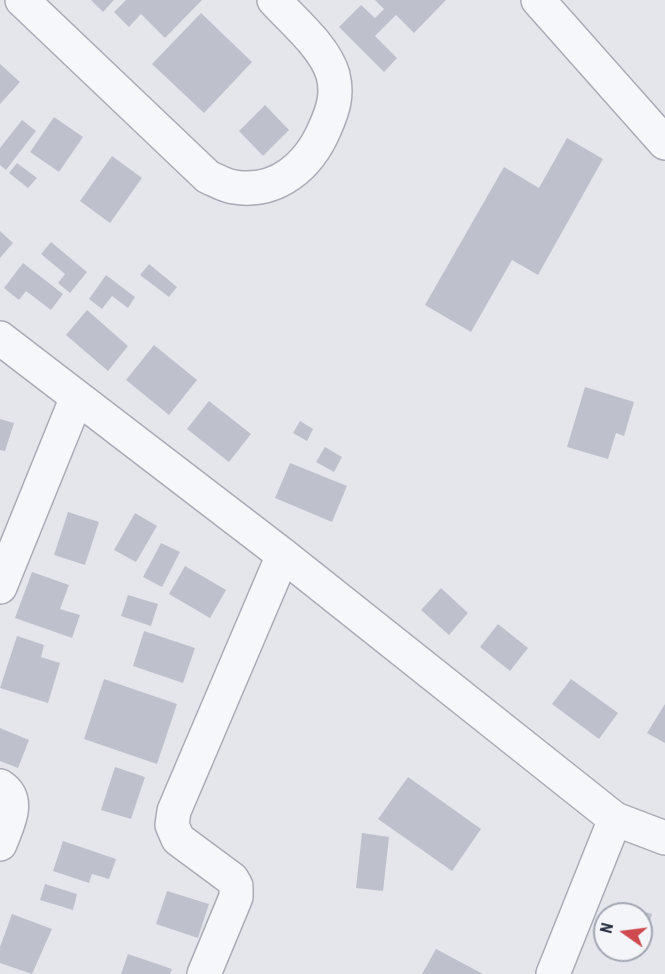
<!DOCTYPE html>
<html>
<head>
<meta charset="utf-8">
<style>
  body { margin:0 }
  #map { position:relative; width:665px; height:974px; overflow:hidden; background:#e4e6ec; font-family:"Roboto Condensed",sans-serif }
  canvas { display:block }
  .north { position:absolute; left:593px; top:902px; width:60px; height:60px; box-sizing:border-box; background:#f3f5f9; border:2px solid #a3a7b1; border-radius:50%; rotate:284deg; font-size:16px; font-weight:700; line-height:24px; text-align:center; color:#2b3144 }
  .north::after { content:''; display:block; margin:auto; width:21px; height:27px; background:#cf4a4f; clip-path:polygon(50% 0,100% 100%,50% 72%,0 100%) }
</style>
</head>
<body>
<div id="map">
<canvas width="665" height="974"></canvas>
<div class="north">N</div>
</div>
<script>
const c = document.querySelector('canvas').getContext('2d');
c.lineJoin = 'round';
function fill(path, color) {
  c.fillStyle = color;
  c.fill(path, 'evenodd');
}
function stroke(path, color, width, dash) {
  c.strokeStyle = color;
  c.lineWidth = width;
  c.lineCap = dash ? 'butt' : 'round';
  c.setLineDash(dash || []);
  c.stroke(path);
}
const building = new Path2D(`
  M 91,0 L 114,0 L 103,12 Z
  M 126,0 L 202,0 L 165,38 L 141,14 L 129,27 L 114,12 Z
  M 375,0 L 446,0 L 414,33 L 396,15 L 375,36 L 397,58 L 384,72 L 339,27 L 361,5 L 375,18 L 384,9 Z
  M 201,13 L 252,62 L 204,113 L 152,64 Z
  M 0,64 L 20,82 L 0,104 Z
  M 265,105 L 289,130 L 263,156 L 239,131 Z
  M 54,117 L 83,137 L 59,172 L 30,152 Z
  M 22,120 L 36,131 L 6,170 L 0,165 L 0,148 Z
  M 567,138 L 603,159 L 538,275 L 512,260 L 471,332 L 425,305 L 504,167 L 539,188 Z
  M 112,156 L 142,178 L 110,223 L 80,201 Z
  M 17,163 L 37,178 L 28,188 L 9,173 Z
  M 0,231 L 13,243 L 0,258 Z
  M 51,242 L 87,272 L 70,293 L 58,283 L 65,274 L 41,254 Z
  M 23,263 L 63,294 L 51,310 L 26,291 L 19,300 L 4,288 Z
  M 149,264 L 177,287 L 169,297 L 140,275 Z
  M 106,275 L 135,297 L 128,308 L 112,296 L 102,309 L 89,299 Z
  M 87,310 L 128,346 L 108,371 L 66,335 Z
  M 154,345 L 197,380 L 169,415 L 126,380 Z
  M 585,387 L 634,402 L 624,436 L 616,433 L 608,459 L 567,447 Z
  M 209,401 L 251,434 L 229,462 L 187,429 Z
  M 0,419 L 14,423 L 5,451 L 0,450 Z
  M 300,421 L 313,429 L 307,441 L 293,433 Z
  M 325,447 L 342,457 L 334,472 L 316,462 Z
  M 290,463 L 347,486 L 332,522 L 275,498 Z
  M 68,512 L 99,522 L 85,565 L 54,555 Z
  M 135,513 L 157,526 L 136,562 L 114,550 Z
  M 161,543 L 180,552 L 162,587 L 143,577 Z
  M 185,566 L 226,590 L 210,618 L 169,594 Z
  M 32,572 L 69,585 L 60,609 L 80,615 L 72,638 L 15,618 Z
  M 441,588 L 468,613 L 449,635 L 421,610 Z
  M 128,595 L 158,604 L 151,626 L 121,616 Z
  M 498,624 L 528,648 L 510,671 L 480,647 Z
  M 144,631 L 195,648 L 183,683 L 133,666 Z
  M 17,636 L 44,645 L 41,657 L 60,663 L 48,703 L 0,688 Z
  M 104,679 L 177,704 L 157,764 L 84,739 Z
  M 571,679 L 618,713 L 599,739 L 552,704 Z
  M 665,704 L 665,743 L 647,733 Z
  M 0,728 L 29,740 L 18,768 L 0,761 Z
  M 115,767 L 145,777 L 131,819 L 101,810 Z
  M 408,777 L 481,829 L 452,871 L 378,819 Z
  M 362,833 L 389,837 L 383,891 L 356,888 Z
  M 63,841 L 116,859 L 109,879 L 92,874 L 89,883 L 53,871 Z
  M 45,884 L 77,894 L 73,910 L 40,900 Z
  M 167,891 L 209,904 L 198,938 L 156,924 Z
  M 627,907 L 652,914 L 642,949 L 641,914 L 624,914 Z
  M 12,914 L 52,929 L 32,974 L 0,963 L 0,947 Z
  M 436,949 L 483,974 L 422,974 Z
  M 128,954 L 172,969 L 170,974 L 121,974 Z`);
const minor = new Path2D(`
  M 22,0 L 208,177 C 216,180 225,186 234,187 C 277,194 309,166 325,128 C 333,110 338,95 333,75 C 325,47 293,21 274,0
  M 538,0 L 665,143
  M 0,338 L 283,555 L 615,819 L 665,838
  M 0,587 L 77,397
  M 0,786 C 22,800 7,825 0,844
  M 204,974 L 236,897 L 236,886 L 232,879 L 178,839 L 172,825 L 174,811 L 283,555
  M 553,974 L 615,819`);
fill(building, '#bec1cb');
stroke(minor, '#a9acb6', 36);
stroke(minor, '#f6f7fa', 33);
</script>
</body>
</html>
